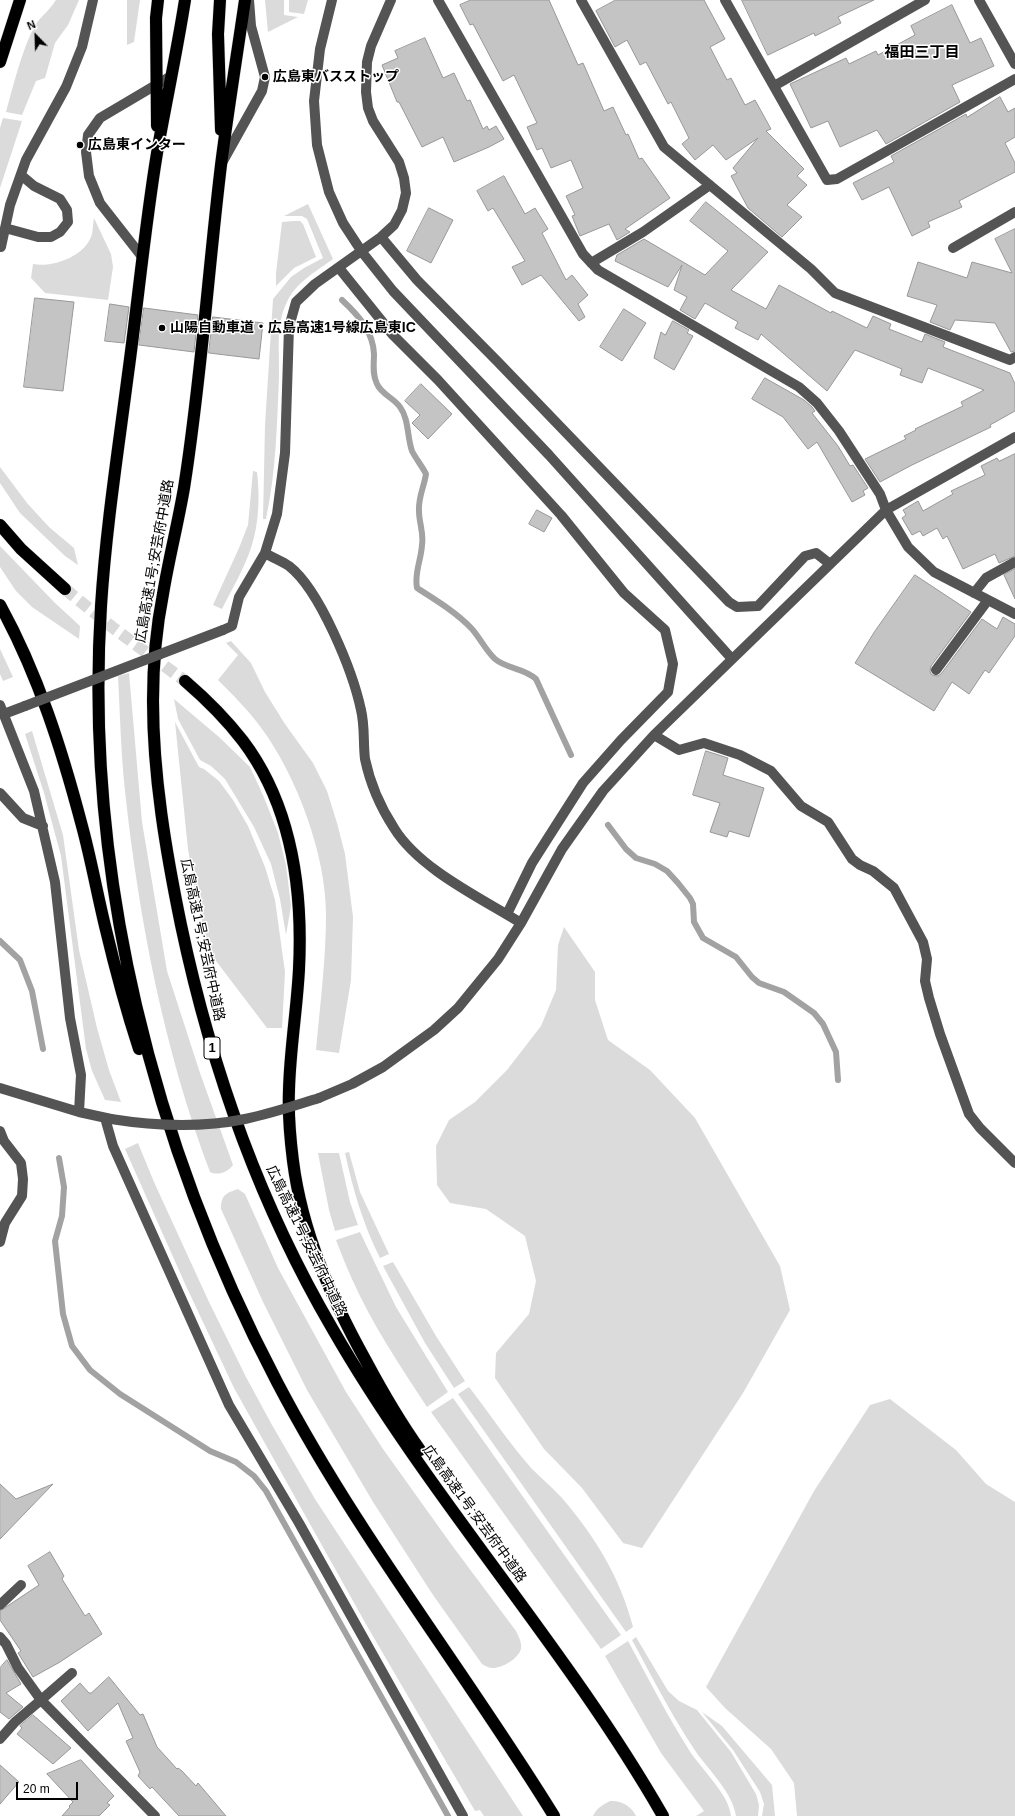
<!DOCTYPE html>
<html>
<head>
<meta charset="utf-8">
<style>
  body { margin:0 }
  #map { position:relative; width:1015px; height:1816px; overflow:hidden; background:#fff; font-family:Arial,sans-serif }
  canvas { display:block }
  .north { position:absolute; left:16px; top:16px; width:40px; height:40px; -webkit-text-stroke:3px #fff; paint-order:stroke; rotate:337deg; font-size:11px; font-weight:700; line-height:16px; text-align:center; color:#000 }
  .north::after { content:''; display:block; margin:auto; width:14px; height:18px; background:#000; clip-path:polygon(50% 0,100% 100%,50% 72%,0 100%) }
  .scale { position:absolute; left:16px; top:1782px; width:62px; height:18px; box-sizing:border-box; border:2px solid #000; border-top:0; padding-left:5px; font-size:12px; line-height:14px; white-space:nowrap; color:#000; -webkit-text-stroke:3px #fff; paint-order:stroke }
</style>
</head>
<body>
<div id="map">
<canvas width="1015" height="1816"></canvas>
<div class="north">N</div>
<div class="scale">20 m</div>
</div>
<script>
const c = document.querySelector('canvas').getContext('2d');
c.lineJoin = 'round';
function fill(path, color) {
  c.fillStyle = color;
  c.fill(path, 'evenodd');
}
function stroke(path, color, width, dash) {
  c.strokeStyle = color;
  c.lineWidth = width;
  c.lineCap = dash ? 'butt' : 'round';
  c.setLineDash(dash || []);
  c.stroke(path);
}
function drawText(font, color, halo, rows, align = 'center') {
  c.font = font + ' Arial,"Noto Sans JP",sans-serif';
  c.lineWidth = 3;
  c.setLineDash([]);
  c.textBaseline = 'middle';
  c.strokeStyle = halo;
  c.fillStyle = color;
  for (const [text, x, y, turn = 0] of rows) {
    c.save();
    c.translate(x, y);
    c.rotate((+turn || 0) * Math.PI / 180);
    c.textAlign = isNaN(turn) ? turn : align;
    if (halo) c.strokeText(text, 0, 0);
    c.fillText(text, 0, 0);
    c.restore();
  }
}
const green = new Path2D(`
  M 56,0 L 79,0 L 68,25 L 55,43 L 45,78 L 36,81 L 22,115 L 6,112 C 13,87 24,41 38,21 C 44,14 51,8 56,0 Z
  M 127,0 L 140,0 L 134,42 L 127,45 Z
  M 265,0 L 284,0 L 284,15 L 298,17 L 268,32 Z
  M 289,0 L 308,0 L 304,14 L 289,12 Z
  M 3,118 L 22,121 L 0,188 L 0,128 Z
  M 308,204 L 333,259 C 317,271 295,283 287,302 C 275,326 280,351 279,377 C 277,425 276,472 266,519 L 263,519 L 265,425 L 273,299 L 291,277 L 304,268 L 323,258 L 307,219 L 302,216 L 284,216 Z
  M 94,218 L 111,254 L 113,267 L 108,300 L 45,293 L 31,278 L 33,264 C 53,268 86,256 92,234 C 93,229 93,223 94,218 Z
  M 294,221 L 300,221 L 303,224 L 316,257 L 294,268 L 276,286 L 276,273 L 282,222 Z
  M 0,467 L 27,503 L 49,527 L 74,548 L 78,565 L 65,556 L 20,513 L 0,483 Z
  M 253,471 L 257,472 C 260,496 259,524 251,548 C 244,569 232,589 222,609 L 213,605 L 239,548 L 248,525 Z
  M 0,546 L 55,603 L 80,626 L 79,639 L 32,607 L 16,591 L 0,567 Z
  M 231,641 L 251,663 L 265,692 L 285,724 L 313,763 L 327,791 L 337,823 L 345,854 L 353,917 L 351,980 L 339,1053 L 316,1050 C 320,1005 326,959 326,914 C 326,855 297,777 262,729 C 249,711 233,695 218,680 L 238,655 L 226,643 Z
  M 0,649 L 13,677 L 3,681 L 0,674 Z
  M 129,673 L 142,822 L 167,971 L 200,1073 L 233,1165 C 228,1172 218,1176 210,1172 C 164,1050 139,920 125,791 C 121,753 120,715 118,676 Z
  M 174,699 L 219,737 L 250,767 L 263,795 L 278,833 L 286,865 L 291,906 L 286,935 L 280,899 L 271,864 L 254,827 L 225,779 L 211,766 L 200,760 L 178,719 Z
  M 175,722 L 199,767 L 204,769 L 219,781 L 233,800 L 248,826 L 265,867 L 275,900 L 285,972 L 282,1028 L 267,1028 L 210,953 L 197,901 L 188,849 Z
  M 32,731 L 63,835 L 79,950 L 97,1028 L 109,1070 L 121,1102 L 105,1100 L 92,1071 L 86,1049 L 61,856 L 44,793 L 25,734 Z
  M 564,927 L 595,972 L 595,1000 L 608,1040 L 650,1070 L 695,1118 L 780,1266 L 790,1310 L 743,1393 L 642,1548 L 623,1543 L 582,1488 L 544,1449 L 495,1378 L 496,1353 L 529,1314 L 536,1281 L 525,1236 L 486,1209 L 450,1203 L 437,1185 L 436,1146 L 449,1120 L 475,1102 L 507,1070 L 541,1026 L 556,990 L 558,945 Z
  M 138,1143 L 154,1182 L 209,1302 L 246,1377 L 272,1425 L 315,1499 L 523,1816 L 484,1816 L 480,1810 L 475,1811 L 367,1626 L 234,1388 L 186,1286 L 125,1149 Z
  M 349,1152 L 360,1192 L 389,1254 L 380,1258 C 363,1224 353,1190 345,1153 Z
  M 318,1153 L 339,1153 L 350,1202 L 358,1225 L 335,1231 L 329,1210 Z
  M 238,1189 L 245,1194 L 278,1268 L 346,1392 L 383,1449 L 451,1544 L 516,1631 C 519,1637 522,1643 521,1649 C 518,1659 502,1668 493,1668 C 489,1668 485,1666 482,1664 L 433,1595 L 373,1502 L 307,1390 L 263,1302 L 221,1209 C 221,1195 226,1193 238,1189 Z
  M 360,1232 L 396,1307 L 448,1392 L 427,1407 C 400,1366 372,1324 352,1279 C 346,1266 341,1253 336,1240 Z
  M 393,1262 L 436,1336 L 465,1381 L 454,1388 L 425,1343 L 383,1266 Z
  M 469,1387 C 490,1414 509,1443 532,1469 C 542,1479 553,1488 562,1498 C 596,1538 620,1577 633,1627 L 626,1632 L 458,1394 Z
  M 453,1398 L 621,1635 L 601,1649 L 431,1412 Z
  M 890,1399 L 956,1450 L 986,1484 L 1015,1502 L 1015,1816 L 797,1816 L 794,1783 L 771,1749 L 725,1708 L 706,1687 L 814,1491 L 870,1405 Z
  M 636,1637 L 668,1691 L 679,1701 L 697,1710 L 731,1752 L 756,1794 L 759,1805 L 758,1816 L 736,1816 C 732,1791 708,1770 694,1749 C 671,1714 652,1677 632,1640 Z
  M 628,1641 C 648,1678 667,1715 689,1750 C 701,1769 729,1794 731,1816 L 696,1816 L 704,1811 L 661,1753 L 605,1656 Z
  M 702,1712 L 722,1726 L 772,1785 L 775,1816 L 762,1816 L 764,1804 L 760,1792 L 733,1750 Z
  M 610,1801 C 620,1800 631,1805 636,1816 L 593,1816 C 597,1808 602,1805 610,1801 Z`);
const stream = new Path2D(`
  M 342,300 C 358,315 373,331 374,354 C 374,364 372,374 377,384 C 382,395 393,397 400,407 C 409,419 407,437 412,451 C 416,459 422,466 426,474 C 424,487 418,498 419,511 C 419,523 424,533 422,545 C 421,561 414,573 417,588 C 436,600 457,613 472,629 C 480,638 486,651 495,659 C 507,669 524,668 536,679 L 571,755
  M 608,825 L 626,849 L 636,858 L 655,864 L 667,871 L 678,883 L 690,898 L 693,904 L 694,922 L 703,938 L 736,957 L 752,977 L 759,983 L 784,992 L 814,1013 L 823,1024 L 836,1052 L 838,1080
  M 0,941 L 20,960 L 32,991 L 43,1049
  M 59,1158 L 64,1187 L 62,1216 L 55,1241 L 63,1314 L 72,1346 L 90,1370 L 120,1394 L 210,1451 L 236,1462 L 254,1476 L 266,1491 L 448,1816`);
const building = new Path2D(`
  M 471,0 L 549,0 L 578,65 L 583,63 L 604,111 L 613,107 L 626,135 L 628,134 L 639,159 L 642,158 L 670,198 L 625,229 L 630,232 L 617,240 L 609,224 L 580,236 L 572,216 L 575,215 L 566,196 L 583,188 L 571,160 L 551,168 L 542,148 L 537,150 L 527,127 L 537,123 L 514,75 L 503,81 L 473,24 L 470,25 L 460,5 Z
  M 616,0 L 704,0 L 725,39 L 710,47 L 727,80 L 731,78 L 745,105 L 755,100 L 771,129 L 766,131 L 804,169 L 797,176 L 807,185 L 787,205 L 802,217 L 782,237 L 748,208 L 731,176 L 737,173 L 733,168 L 758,138 L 726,160 L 713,145 L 695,160 L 682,144 L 689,138 L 671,102 L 668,104 L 646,62 L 640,65 L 627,40 L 615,47 L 596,11 Z
  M 742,0 L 874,0 L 838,17 L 841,23 L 815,36 L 814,33 L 768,55 Z
  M 952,5 L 970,43 L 981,38 L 994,66 L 952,85 L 960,102 L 886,144 L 877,130 L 840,147 L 828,121 L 811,128 L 790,84 L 846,58 L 849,64 L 876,51 L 878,55 L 915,35 L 911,26 Z
  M 425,38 L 443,78 L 454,73 L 467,101 L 470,100 L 483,129 L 487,126 L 489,130 L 496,126 L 504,139 L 489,147 L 454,162 L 443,137 L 422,147 L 399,102 L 397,102 L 382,65 L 398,58 L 395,51 Z
  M 1000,97 L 1008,112 L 1015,108 L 1015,137 L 1005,143 L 1015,163 L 1015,172 L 959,201 L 962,207 L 928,222 L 930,227 L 912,236 L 889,187 L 862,200 L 853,183 L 894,162 L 891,156 L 966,114 L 967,117 Z
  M 504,176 L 525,214 L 535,208 L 548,229 L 542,233 L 566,280 L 572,275 L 588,295 L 578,304 L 585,317 L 579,321 L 541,275 L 522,285 L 512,267 L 525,261 L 493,208 L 488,211 L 477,191 Z
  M 706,202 L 768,252 L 731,290 L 766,309 L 779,285 L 831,313 L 832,311 L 867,328 L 873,316 L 891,324 L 889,329 L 922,342 L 925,334 L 945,342 L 943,347 L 1010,373 L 1015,384 L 1015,411 L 990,425 L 991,427 L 912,465 L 880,482 L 865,459 L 906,439 L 904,436 L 916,430 L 915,429 L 963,406 L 961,402 L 984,390 L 928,368 L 922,383 L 900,375 L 902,369 L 855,350 L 827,391 L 761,334 L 758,340 L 735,328 L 738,322 L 705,303 L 695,319 L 680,310 L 687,297 L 674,290 L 682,265 L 668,287 L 615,261 L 617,255 L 644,239 L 705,275 L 728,251 L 690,221 Z
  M 429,208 L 453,220 L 431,263 L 407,251 Z
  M 1015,229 L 1015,351 L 1011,352 L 995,323 L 955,320 L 950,330 L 930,322 L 937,305 L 907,296 L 918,262 L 967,278 L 972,262 L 1012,273 L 995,239 Z
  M 35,298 L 74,302 L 63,391 L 24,387 Z
  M 110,304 L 129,307 L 124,343 L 105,341 Z
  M 144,308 L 198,315 L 194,352 L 139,345 Z
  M 624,309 L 646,323 L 622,361 L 600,347 Z
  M 213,317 L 263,323 L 259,359 L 209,353 Z
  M 673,321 L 689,330 L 687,333 L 693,336 L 674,370 L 654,358 L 661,332 L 665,335 Z
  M 765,378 L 804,400 L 812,407 L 815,411 L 812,413 L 838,446 L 850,466 L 853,465 L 868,488 L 863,491 L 865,495 L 852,502 L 817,442 L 808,449 L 783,417 L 752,399 Z
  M 421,384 L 452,414 L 428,439 L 412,423 L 420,415 L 405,401 Z
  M 1015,454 L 1015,556 L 999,563 L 995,554 L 963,569 L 947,536 L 943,539 L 937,528 L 923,536 L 920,531 L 912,535 L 902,518 L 906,515 L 903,510 L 918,501 L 923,511 L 953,494 L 951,491 L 985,475 L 981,466 L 997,458 L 999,461 Z
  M 537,510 L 552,518 L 544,532 L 529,524 Z
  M 1015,569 L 1015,599 L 1004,575 Z
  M 915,575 L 971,612 L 931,666 L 930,672 L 932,675 L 938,676 L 941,674 L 982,619 L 997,629 L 1003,617 L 1015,624 L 1015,636 L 989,673 L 985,670 L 969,694 L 952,682 L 934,711 L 855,663 L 875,631 Z
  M 706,751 L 728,758 L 723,775 L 764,788 L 749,837 L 729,831 L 727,837 L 710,832 L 720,803 L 693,795 Z
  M 0,1484 L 16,1499 L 53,1484 L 0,1539 Z
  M 50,1552 L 64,1576 L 62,1579 L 85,1616 L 89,1613 L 102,1634 L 60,1662 L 33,1677 L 18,1653 L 21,1651 L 0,1620 L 0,1611 L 39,1585 L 28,1566 Z
  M 7,1660 L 21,1684 L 6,1693 L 23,1707 L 9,1719 L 0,1712 L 0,1668 Z
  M 109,1677 L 140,1715 L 143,1714 L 157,1747 L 177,1769 L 178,1768 L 182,1771 L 196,1786 L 198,1783 L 226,1816 L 179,1816 L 152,1787 L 150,1789 L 138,1776 L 140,1772 L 126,1741 L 133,1738 L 118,1703 L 88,1731 L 61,1701 L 80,1683 L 89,1693 L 91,1693 Z
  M 33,1715 L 71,1748 L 53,1764 L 17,1734 L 22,1728 L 20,1726 Z
  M 81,1760 L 114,1796 L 107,1803 L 110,1805 L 99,1816 L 62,1816 L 70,1807 L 69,1806 L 73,1802 L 47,1774 Z
  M 0,1765 L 19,1782 L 0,1804 Z`);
const highwayTunnel = new Path2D(`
  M 65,589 L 112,627 L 185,681`);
const minor = new Path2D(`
  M 332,0 L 320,49 L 314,101 L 317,145 L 329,192 L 343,223 L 362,252 L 393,291 L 549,455 L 732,659
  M 438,0 L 583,254 L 598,270 L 799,387 L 817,403 L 839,431 L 880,494 L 886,510 L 908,547 L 934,572 L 1015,614
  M 581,0 L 664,147 L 811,269 L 835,293 L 1010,360 L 1015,357
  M 725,0 L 827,180 L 837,179 L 1015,79
  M 979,0 L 1015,64
  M 774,86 L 925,0
  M 223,161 L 262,91 L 265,77 L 251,26 L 249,0
  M 5,228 L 38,237 L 51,237 L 60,232 L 68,222 L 67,210 L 60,199 L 34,186 L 21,175
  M 381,237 L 417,280 L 498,362 L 729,602 L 737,607 L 758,606 L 805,556 L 816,553 L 830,564
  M 1,247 L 10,205 L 26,160 L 66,87 L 82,47 L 93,0
  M 953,248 L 1015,212
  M 143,258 L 100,203 L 89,176 L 86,152 L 88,135 L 100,118 L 171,76
  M 591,263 L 643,232 L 710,185
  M 339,268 L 393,335 L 438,380 L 561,515 L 624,593 L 665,630 L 673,664 L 668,692 L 621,740 L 583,783 L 532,863 L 507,914
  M 265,553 C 273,558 282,561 289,566 C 320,590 353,672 361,710 C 365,726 363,743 365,759 C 370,783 381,808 394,828 C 419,869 481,898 521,923
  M 974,593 L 986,578 L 1015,562
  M 223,630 L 232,626 L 239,597 L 265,553 L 277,514 L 285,453 L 289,327 L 296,302 L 315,284 L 381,237 L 394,225 L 402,210 L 406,193 L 404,178 L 399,162 L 373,121 L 368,108 L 366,92 L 367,62 L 371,46 L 391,0
  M 936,670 L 988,600
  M 0,705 L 34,791 L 55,882 L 70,1018 L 81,1075 L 79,1112
  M 4,714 L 25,706
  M 654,735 L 679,750 L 704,743 L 740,755 L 771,771 L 801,806 L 828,822 L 852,859 L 860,865 L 873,871 L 894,888 L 923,942 L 927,959 L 925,981 L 929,998 L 940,1034 L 969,1114 L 980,1128 L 1015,1163
  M 0,793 L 23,818 L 43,826
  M 0,1088 L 79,1112 L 111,1119
  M 319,1098 L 352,1084 L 383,1067 L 434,1030 L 458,1008 L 498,959 L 521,923 L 562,849 L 603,791 L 654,735 L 886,510 L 1015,437
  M 105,1118 L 113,1146 L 229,1405 L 299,1523 L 463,1816
  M 0,1131 L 4,1141 L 21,1163 L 23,1179 L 22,1196 L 5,1223 L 0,1242
  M 0,1605 L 21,1585
  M 0,1637 L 6,1644 L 18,1668 L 41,1700 L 15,1722 L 0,1739
  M 72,1673 L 41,1700 L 155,1816`);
const highway = new Path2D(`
  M 185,0 C 177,51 166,102 157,153 C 145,226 138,301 128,374 C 118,451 106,528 101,606 C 84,873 153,1146 277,1382 C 357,1535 464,1670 554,1816
  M 220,0 L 218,34 L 221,130
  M 245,0 C 237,55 228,110 221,165 C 208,273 201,381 184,488 C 178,523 169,558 163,594 C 156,629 153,665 153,701 C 153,776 166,852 181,925 C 211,1067 259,1203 332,1328 C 430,1499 565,1645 663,1816
  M 0,62 L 20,0
  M 157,126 L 156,18 L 158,0
  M 0,525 L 21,549 L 65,589
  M 0,605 C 38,674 62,750 82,826 C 91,859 97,893 105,926 C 115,968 126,1009 139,1049
  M 185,681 C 206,699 226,719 243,741 C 292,806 303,889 299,969 C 297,1009 290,1049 289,1090 C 288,1113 290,1137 293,1161 C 302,1232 331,1298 366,1361 C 382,1391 400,1422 420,1450`);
const minorBridge = new Path2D(`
  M 25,706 L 223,630
  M 111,1119 C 155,1126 201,1128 245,1119 C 270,1114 294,1106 319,1098`);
const markers = [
  [265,77,4,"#000"],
  [80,145,4,"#000"],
  [162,328,4,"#000"]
];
const shields = [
  [212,1048,16]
];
const shieldNames = [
  ["1",212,1048]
];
const poiNames = [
  ["広島東バスストップ",273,77],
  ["広島東インター",88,145],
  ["山陽自動車道・広島高速1号線広島東IC",170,328]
];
const streetNames = [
  ["広島高速1号;安芸府中道路",155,561,-80],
  ["広島高速1号;安芸府中道路",202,940,78],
  ["広島高速1号;安芸府中道路",306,1241,64],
  ["広島高速1号;安芸府中道路",474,1514,54]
];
const neighbourhoodNames = [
  ["福田三丁目",922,53]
];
fill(green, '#dbdbdb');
stroke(stream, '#a2a2a2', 6);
fill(building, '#c4c4c4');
stroke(building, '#989898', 1);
stroke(highwayTunnel, '#d9d9d9', 12, [12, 6]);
stroke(highway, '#dbdbdb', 13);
stroke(minor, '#545454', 10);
stroke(highway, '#000', 12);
stroke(minorBridge, '#545454', 10);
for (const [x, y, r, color] of markers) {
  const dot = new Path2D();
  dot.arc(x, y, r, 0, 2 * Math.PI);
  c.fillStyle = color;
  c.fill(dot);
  stroke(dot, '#fff', 1.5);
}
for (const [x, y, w] of shields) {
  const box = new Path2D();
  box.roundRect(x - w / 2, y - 11, w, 22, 3);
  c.fillStyle = '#fff';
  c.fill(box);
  stroke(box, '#000', 1);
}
drawText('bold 13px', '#000', null, shieldNames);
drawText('bold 14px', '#000', '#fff', poiNames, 'left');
drawText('14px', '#000', '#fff', streetNames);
drawText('bold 15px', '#000', '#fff', neighbourhoodNames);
</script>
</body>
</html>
